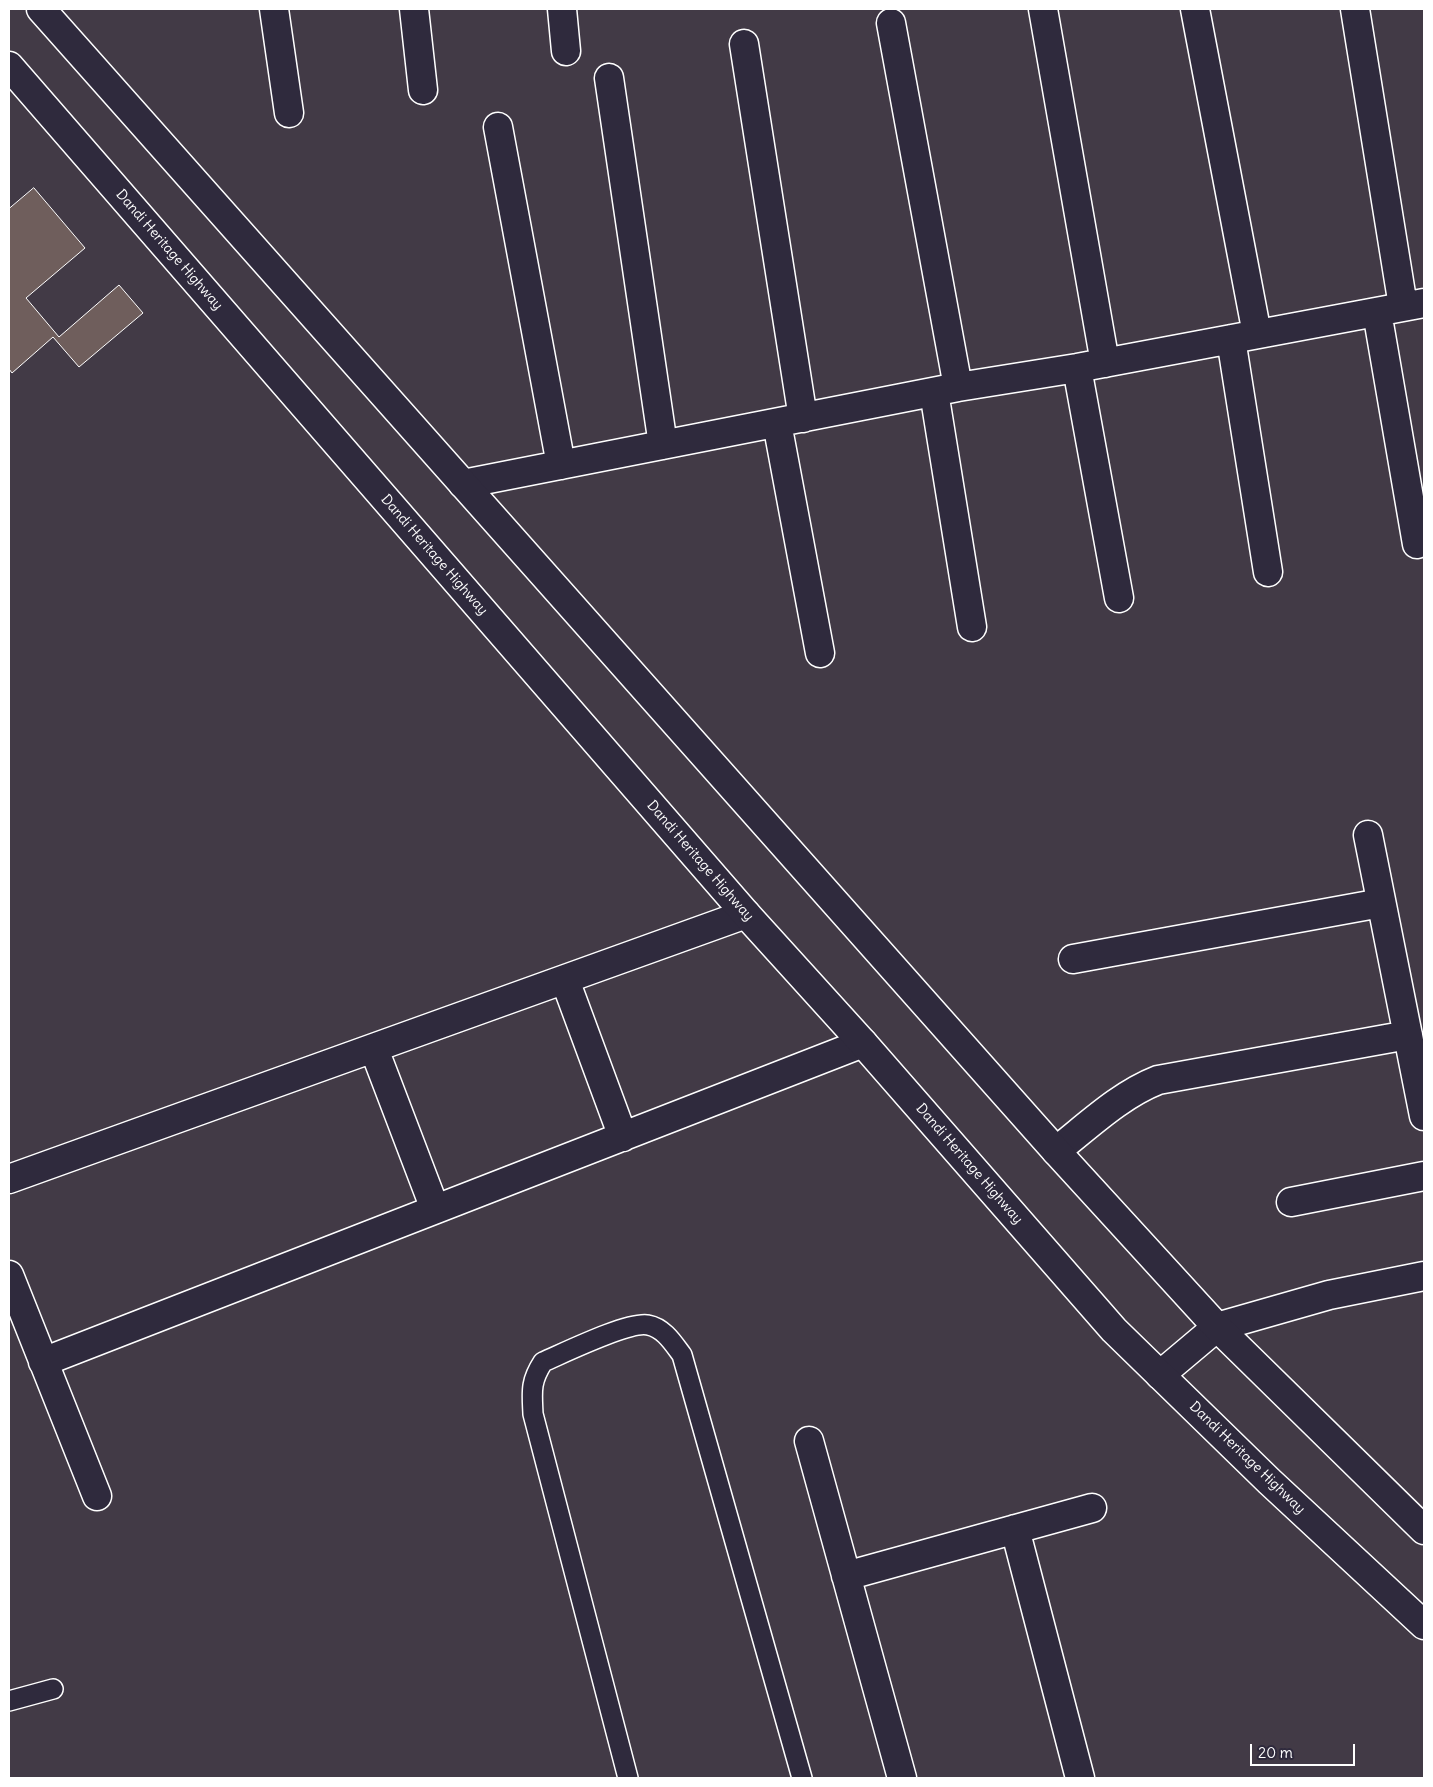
<!DOCTYPE html>
<html>
<head>
<meta charset="utf-8">
<style>
  body { margin:0 }
  #map { position:relative; width:1433px; height:1787px; overflow:hidden; background:#423a46; font-family:Delius,sans-serif }
  canvas { display:block }
  .frame { position:absolute; inset:0; border:10px solid #fff; pointer-events:none }
  .scale { position:absolute; left:1250px; top:1744px; width:105px; height:22px; box-sizing:border-box; border:2px solid #fff; border-top:0; padding-left:6px; font-size:15px; line-height:18px; white-space:nowrap; color:#fff; -webkit-text-stroke:4px #2f2a3d; paint-order:stroke }
</style>
</head>
<body>
<div id="map">
<canvas width="1433" height="1787"></canvas>
<div class="frame"></div>
<div class="scale">20 m</div>
</div>
<script>
const c = document.querySelector('canvas').getContext('2d');
c.lineJoin = 'round';
function fill(path, color) {
  c.fillStyle = color;
  c.fill(path, 'evenodd');
}
function stroke(path, color, width, dash) {
  c.strokeStyle = color;
  c.lineWidth = width;
  c.lineCap = dash ? 'butt' : 'round';
  c.setLineDash(dash || []);
  c.stroke(path);
}
function drawText(font, color, halo, rows, align = 'center') {
  c.font = font + ' Delius,sans-serif';
  c.lineWidth = 4.5;
  c.setLineDash([]);
  c.textBaseline = 'middle';
  c.strokeStyle = halo;
  c.fillStyle = color;
  for (const [text, x, y, turn = 0] of rows) {
    c.save();
    c.translate(x, y);
    c.rotate((+turn || 0) * Math.PI / 180);
    c.textAlign = isNaN(turn) ? turn : align;
    if (halo) c.strokeText(text, 0, 0);
    c.fillText(text, 0, 0);
    c.restore();
  }
}
const building = new Path2D(`
  M 34,188 L 85,248 L 26,298 L 59,337 L 119,285 L 143,313 L 79,367 L 53,337 L 12,373 L 9,369 L 9,209 Z`);
const service = new Path2D(`
  M 9,1701 L 53,1689
  M 628,1778 L 533,1414 C 532,1392 530,1382 543,1362 C 564,1353 629,1321 648,1325 C 664,1328 673,1343 682,1355 L 802,1778`);
const minor = new Path2D(`
  M 274,9 L 289,113
  M 414,9 L 423,90
  M 562,9 L 566,51
  M 1043,9 L 1105,363
  M 1195,9 L 1257,334
  M 1355,9 L 1403,306
  M 891,23 L 958,387
  M 744,44 L 803,418
  M 609,78 L 663,445
  M 498,127 L 561,465
  M 1377,312 L 1417,544
  M 1231,339 L 1268,572
  M 1077,368 L 1119,598
  M 934,392 L 972,627
  M 777,423 L 820,653
  M 463,484 L 958,387 L 1077,368 L 1424,303
  M 1368,835 L 1424,1116
  M 1073,959 L 1381,903
  M 565,980 L 623,1137
  M 374,1049 L 435,1209
  M 1056,1151 C 1089,1125 1120,1095 1158,1080 L 1408,1035
  M 9,1179 L 746,914
  M 1291,1202 L 1424,1176
  M 9,1275 L 97,1496
  M 43,1362 L 863,1043
  M 1160,1375 L 1217,1327 L 1329,1295 L 1424,1276
  M 809,1441 L 902,1778
  M 1015,1529 L 1080,1778
  M 846,1576 L 1092,1508`);
const primary = new Path2D(`
  M 41,9 L 1056,1151 L 1217,1327 L 1424,1530
  M 9,66 L 746,914 L 863,1043 L 1114,1330 L 1269,1481 L 1424,1625`);
const streetNames = [
  ["Dandi Heritage Highway",169,250,49],
  ["Dandi Heritage Highway",434,555,49],
  ["Dandi Heritage Highway",700,861,49],
  ["Dandi Heritage Highway",969,1164,49],
  ["Dandi Heritage Highway",1247,1458,44]
];
fill(building, '#6f5e5c');
stroke(building, '#fff', 1);
stroke(service, '#fff', 22);
stroke(minor, '#fff', 31);
stroke(primary, '#fff', 31);
stroke(service, '#2f2a3d', 19);
stroke(minor, '#2f2a3d', 28);
stroke(primary, '#2f2a3d', 28);
drawText('14px', '#fff', '#2f2a3d', streetNames);
</script>
</body>
</html>
